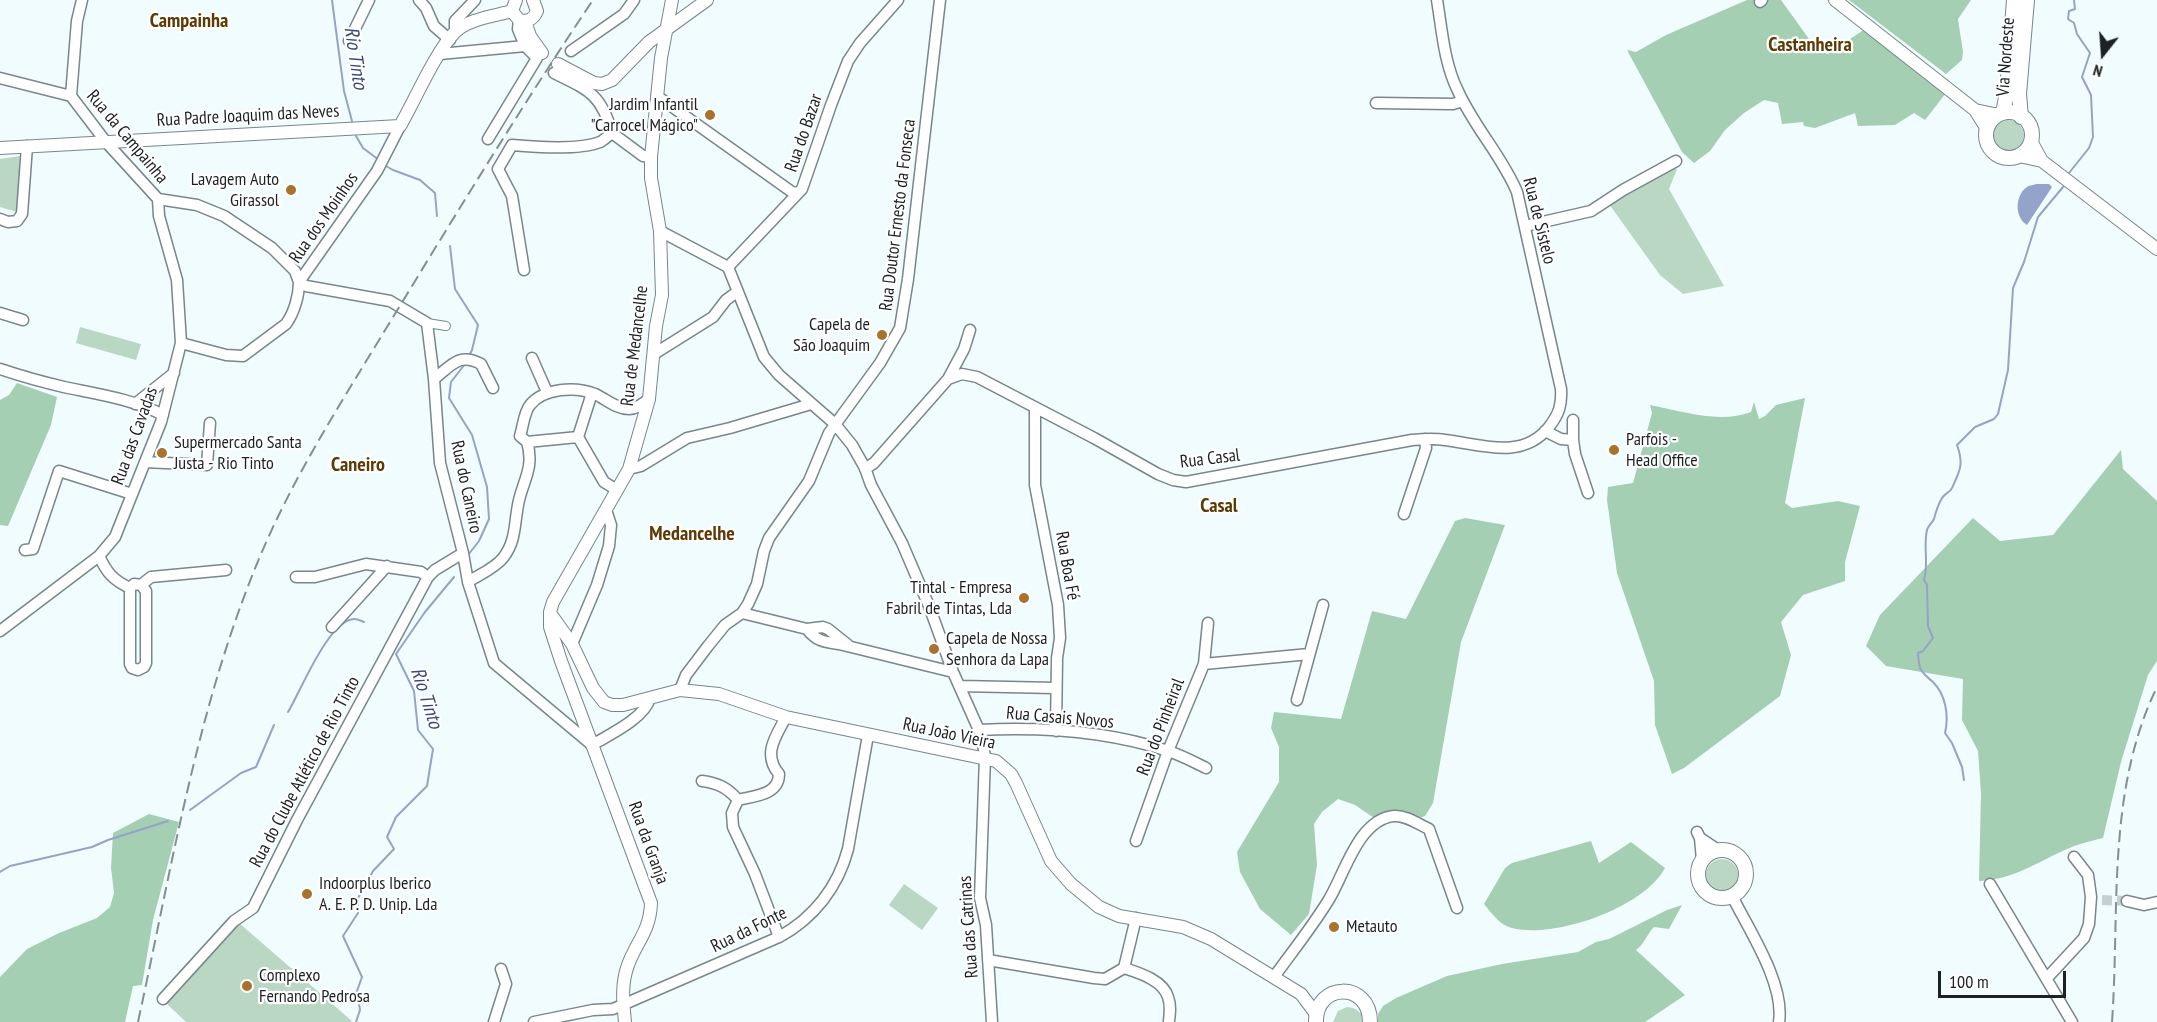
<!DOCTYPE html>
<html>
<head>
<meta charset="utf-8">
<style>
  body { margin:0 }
  #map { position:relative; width:2157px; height:1022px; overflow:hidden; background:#f1fcfe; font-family:"PT Sans Narrow",sans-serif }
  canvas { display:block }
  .north { position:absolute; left:2073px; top:24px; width:60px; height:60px; -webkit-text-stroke:4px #fff; paint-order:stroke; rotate:197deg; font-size:16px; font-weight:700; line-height:24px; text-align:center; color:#1c2224 }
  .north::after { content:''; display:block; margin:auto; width:21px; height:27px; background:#1c2224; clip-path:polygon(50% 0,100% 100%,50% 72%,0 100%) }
  .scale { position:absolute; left:1938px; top:971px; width:128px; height:27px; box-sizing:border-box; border:3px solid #1c2224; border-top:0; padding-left:8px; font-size:18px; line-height:21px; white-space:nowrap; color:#1c2224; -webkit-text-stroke:4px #fff; paint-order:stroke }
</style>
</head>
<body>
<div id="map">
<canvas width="2157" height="1022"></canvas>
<div class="north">N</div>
<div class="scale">100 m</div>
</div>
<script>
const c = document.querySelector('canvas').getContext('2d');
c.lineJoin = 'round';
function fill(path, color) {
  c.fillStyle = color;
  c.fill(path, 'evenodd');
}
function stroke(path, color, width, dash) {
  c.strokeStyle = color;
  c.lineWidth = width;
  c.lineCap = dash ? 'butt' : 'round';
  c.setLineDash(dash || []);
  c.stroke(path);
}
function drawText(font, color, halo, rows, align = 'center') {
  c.font = font + ' "PT Sans Narrow",sans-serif';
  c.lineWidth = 4.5;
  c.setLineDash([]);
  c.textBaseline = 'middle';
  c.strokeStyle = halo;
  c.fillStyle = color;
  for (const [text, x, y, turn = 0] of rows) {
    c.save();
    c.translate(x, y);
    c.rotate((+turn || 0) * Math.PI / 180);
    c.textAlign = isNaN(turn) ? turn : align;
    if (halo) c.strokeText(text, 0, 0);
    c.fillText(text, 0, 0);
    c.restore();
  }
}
const green = new Path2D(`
  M1992 136a16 16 0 1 1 32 0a16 16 0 1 1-32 0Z
  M 20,156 L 17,212 L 0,207 L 0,159 Z
  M 1674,168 L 1677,169 L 1669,189 L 1724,286 L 1683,294 L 1660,275 L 1609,204 Z
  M 80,327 L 141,344 L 136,360 L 76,343 Z
  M1706 875a16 16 0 1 1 32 0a16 16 0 1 1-32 0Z
  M 904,884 L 938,908 L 922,930 L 889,905 Z
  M 239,923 L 352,1021 L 351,1022 L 186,1022 L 167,1004 Z
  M 1347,1007 C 1357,1008 1362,1012 1364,1022 L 1333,1022 L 1338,1011 Z`);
const forest = new Path2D(`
  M 1747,0 L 1781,0 L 1817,50 L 1828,54 L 1865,29 L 1946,93 L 1925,120 L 1914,113 L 1895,125 L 1858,126 L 1855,113 L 1815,128 L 1804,126 L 1803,122 L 1782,124 L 1778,103 L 1764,100 L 1744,113 L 1725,130 L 1710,151 L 1694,163 L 1682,152 L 1627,50 L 1636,52 L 1666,35 Z
  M 1849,0 L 1971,0 L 1958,19 L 1963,52 L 1962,60 L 1946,74 Z
  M 17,383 L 57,397 L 51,425 L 8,526 L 0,525 L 0,400 L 9,395 Z
  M 1805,398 L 1785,503 L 1792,508 L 1838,501 L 1860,506 L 1845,562 L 1845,581 L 1803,595 L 1781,622 L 1791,655 L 1780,696 L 1684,768 L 1672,774 L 1655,725 L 1654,681 L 1617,573 L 1607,500 L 1608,487 L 1633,483 L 1652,413 L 1650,405 C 1682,411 1719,424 1751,412 L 1754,402 L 1759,419 L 1765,416 L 1776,405 Z
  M 2121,450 L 2123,469 L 2157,501 L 2157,661 L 2148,675 L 2121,762 L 2103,838 C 2091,841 2078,844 2067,849 C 2035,863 2015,879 1979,881 L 1981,794 L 1978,751 L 1962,720 L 1963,679 L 1886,666 L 1866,646 L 1880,615 L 1973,518 L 2000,541 L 2053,535 Z
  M 1465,518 L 1505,525 L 1461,642 L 1433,803 L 1425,816 L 1408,822 L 1396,818 L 1383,824 L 1355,805 L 1338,799 L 1322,812 L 1314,824 L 1317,865 L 1309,914 L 1291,935 L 1260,909 L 1240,872 L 1237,852 L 1279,782 L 1279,747 L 1271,728 L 1274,712 L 1341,719 L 1372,611 L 1406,619 L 1455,521 Z
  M 149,814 L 179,822 L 153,920 L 142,985 L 133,986 L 125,1022 L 0,1022 L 0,977 L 27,949 L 59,933 L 97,918 L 110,907 L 114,893 L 111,868 L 113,833 Z
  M 1591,841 L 1599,863 L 1631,842 L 1665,868 C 1644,908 1554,939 1512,928 C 1499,925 1492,913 1484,904 L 1505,868 L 1512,863 Z
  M 1682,905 L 1669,929 L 1654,927 C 1647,934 1644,945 1636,950 L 1685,995 L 1645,1022 L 1378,1022 L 1378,1014 L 1383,1006 L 1396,998 L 1447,976 L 1502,964 L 1578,952 L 1596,942 L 1609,939 L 1667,910 Z`);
const water = new Path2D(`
  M 2037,184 L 2049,184 L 2052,187 L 2027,225 C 2014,217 2015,195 2027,187 C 2030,185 2034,185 2037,184 Z`);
const stream = new Path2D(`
  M 332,0 L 344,91 L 352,121
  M 356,136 L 363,148 L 379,160
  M 386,166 L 393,170 L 420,180 L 435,193 L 437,216
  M 2069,173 L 2089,148 L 2093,137 L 2091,95 L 2082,77 L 2090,53 L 2077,34 L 2074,23 L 2068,19 L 2069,11 L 2075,9 L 2074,0
  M 450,246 L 455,289 L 478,325 L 472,350 L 469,356
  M 465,364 L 451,382 L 449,398 L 472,435 L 487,487 L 489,519 L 479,541 L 468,555
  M 288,712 C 300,693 329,618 355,619 C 358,619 361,621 364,622
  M 1964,780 L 1962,767 L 1952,743 L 1945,733 C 1949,716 1946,695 1933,682 C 1928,678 1923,674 1920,668 C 1919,663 1918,658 1918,653 L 1923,651 L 1933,638 L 1928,626 L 1927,585 L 1924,580 C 1929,563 1923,548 1927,530 C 1928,526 1932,523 1934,519 C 1936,511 1938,505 1942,498 C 1945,493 1950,493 1952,488 C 1960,471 1964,464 1957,445 L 1975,427 L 1994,419 L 1998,414 L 2008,370 L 2013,288 L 2024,262 L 2038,217 L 2063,187
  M 190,810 L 241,773 L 256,767 L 274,725
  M 0,872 L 10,866 L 92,847 L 108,840 L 168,821
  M 356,1022 L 360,1010 L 357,991 L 362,977 L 343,936 L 358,913 L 358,898 L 373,871 L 394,849 L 387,837 L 396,817 L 427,786 L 433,749 L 418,730 L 414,691 L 396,654 L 425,612 L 454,577`);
const minorTunnel = new Path2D(`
  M 2102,900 L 2127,901`);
const pedestrian = new Path2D(`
  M 427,323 L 446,326`);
const minor = new Path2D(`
  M 82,0 L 77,21 L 71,96 L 106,142 L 158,199 L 197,205 L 224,216 L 272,248 L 295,271 L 299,282
  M 419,0 L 426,8 L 434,26 L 450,40
  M 1760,2 L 1762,0
  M 519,20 L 518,29 L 525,46
  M 455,32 L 455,21 L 475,0
  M 349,41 L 369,0
  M 571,51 L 624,14 L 634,0
  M 440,54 L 525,46 L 537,58 L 488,139
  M 554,73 C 588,90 601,93 612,133
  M 0,78 L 71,96
  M 657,96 L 792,192 L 797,193
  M 1376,103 L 1453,104 L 1463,101
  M 0,219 L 8,222 L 17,221 L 22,214 L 27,146
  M 1525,226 L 1591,211 L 1623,190 L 1676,161
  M 660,231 L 728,267 L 764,357 L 779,375 L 835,424 L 852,445 L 865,468 L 871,485 L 902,543 L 929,606 L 953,672 L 982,737 L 985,757 L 980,898 L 986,925 L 992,1022
  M 728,267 L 802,189 L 831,105 L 848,61 L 860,43 L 898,0
  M 524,270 L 512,196 L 498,169 L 512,145 C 534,147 580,150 600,142 C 604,140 608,136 612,133 L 643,156 L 651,157
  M 299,282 L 306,286 L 390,301 L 427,323 L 434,379 L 440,463 L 463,553 L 468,582 L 494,663 L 592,745 C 609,735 645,718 650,698
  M 0,313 L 23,320
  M 181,343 L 226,355 L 243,356 L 286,324 C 294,313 299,296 299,282 L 377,171 L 400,126
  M 654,354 L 713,317 L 726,300 L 737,292
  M 532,358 L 547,392
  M 0,369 C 21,376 42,382 64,387 C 97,394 133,399 163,415
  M 434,379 C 451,366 459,352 481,364 L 493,388
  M 948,379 L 964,349 L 970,330
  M 592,393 L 578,437 L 604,482 L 617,490
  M 135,404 L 174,373
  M 1035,407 L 1035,485 L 1058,605 L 1060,638 L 1057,658 L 1056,731
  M 1545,431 L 1561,439 L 1573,440 L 1575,454 L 1588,493
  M 578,437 L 527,442 L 520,436 C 523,427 524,412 530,405 C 544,388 575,386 595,394 C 606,399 616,409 629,409 C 637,409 643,403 649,399
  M 1573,440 L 1573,420
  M 145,462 L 207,465 L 210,423
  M 629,469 L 641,466 L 687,438 L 730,428 L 811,404
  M 865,469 L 874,463 L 948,379 L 962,374 L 977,377 L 1094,438 L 1158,474 L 1173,480 L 1186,482 L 1412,440 C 1423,439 1434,438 1445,440 C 1480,444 1522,461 1549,427 C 1559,414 1562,405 1561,389 L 1517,192 C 1502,156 1474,127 1458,91 C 1444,63 1442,30 1437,0
  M 1404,514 L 1426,448 L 1425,439
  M 25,550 L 33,549 L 59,471 L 132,494
  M 99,556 C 107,573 113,580 130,588 L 130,664 L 132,668 L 138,670 L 144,667 L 146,663 L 146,591 L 141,585 L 134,584 L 130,588
  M 296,577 L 315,577 L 366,564 L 421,572 L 428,577
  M 468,582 C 479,575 495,568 503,558 C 516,541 514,526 518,505 C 522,482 535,468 527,442
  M 141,585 L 151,577 L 226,570
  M 742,613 L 807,629 L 823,627 L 828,629 L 848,645
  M 332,627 L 387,566
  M 807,629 C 816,641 824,642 839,644 L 953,672
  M 0,631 L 99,556 L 115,537 L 161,422 L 181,343 L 177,280 L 159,216 L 158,199
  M 572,644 L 597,585 L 609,546 L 611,525 L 606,510
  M 1204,664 L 1309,654
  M 960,686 L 1055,688
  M 680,690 L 686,675 L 708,646 L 725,625 L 742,613 L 748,604 L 757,584 L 764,551 L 769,538 L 809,481 L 829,433 L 880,363 L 900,328 L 908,279 L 940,0
  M 1297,700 L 1323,605
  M 979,730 C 1041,727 1108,731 1168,751 C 1181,755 1194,762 1206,768
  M 702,781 C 718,783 728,788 738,800
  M 1697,832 L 1700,838 L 1702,860
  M 1700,838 L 1718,850
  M 1136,841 L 1168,751 L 1204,664 L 1208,623
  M 1990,884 L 2072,1022
  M 1732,896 C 1749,930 1785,984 1779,1022
  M 2127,901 L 2144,905 L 2157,902
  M 779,937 L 755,874 L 733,827 L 732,813 L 738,800 C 754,796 779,795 779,774 C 762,754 776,736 786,717
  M 988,960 L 1094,978 L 1105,979 L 1124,968 L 1136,918
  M 1124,968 C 1139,973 1163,980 1168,997 C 1171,1005 1170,1013 1169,1021
  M 1274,977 C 1292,952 1312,927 1328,901 C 1344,876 1358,819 1394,816 C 1406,815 1418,824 1429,829 L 1457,908
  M 2047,978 L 2084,938 L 2089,924 L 2091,897 L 2088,875 L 2074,857
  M 163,999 L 234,921 L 253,908 L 297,820 L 428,577 L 435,570 L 463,553
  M 494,1022 L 506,984 L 501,969
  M 534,1022 L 593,1010 L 613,1009 L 779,937 C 814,918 838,887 848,849 L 868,735`);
const tertiary = new Path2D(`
  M 516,0 L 512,11 L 519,20 C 528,22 533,20 537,11 L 533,0
  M 1835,0 L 1975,110 L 1987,129
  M 525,21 L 530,36 L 542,53
  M 558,64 L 594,83 L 602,84 L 612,80 L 649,42 L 707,0
  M 1975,110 L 1999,115
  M 2031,141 L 2042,161 L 2157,249
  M 0,148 L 400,126 C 414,102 436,51 455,32 C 468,19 495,16 512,11
  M 2019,156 L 2042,161
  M 550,613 L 572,644 L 593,688 L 604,702 L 612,705 L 623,705 L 680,690 L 719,694 L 786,717 L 996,761 L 1011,774 L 1016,783 L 1051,861 L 1071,884 L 1099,907 L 1119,916 L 1183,927 L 1211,939 L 1301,994 L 1316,1014
  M 625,1022 C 623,1002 621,984 628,965 C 637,941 650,931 651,903 L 561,661 L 550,627 L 550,612 L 553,602 L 629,469 L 649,399 L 656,326 L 662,295 L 660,231 L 651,178 L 651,157 L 661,58 L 672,0`);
const secondary = new Path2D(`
  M1986 135a23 23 0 1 1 46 0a23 23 0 1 1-46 0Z
  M 2003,113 L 2007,92 L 2014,0
  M 2021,117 L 2019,94 L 2027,0
  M1698 874a24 24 0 1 1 48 0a24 24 0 1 1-48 0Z
  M 1316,1022 C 1315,982 1370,981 1370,1022`);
const rail = new Path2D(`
  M 138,1022 C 171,871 196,715 254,571 C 288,485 339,406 387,327 C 454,217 521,107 593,0
  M 2112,1022 C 2120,910 2106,792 2157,687`);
const markers = [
  [710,115,6,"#a9732e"],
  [291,190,6,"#a9732e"],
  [882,335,6,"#a9732e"],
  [1614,450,6,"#a9732e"],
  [162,453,6,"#a9732e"],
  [1024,598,6,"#a9732e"],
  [934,649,6,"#a9732e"],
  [307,894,6,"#a9732e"],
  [1334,927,6,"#a9732e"],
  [247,986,6,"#a9732e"]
];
const streetNames = [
  ["Via Nordeste",2006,57,-86],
  ["Rua Padre Joaquim das Neves",248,116,-3],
  ["Rua do Bazar",804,133,-71],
  ["Rua da Campainha",127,137,50],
  ["Rua Doutor Ernesto da Fonseca",898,215,-83],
  ["Rua dos Moinhos",324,218,-55],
  ["Rua de Sistelo",1539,221,76],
  ["Rua de Medancelhe",635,346,-83],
  ["Rua das Cavadas",135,436,-70],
  ["Rua Casal",1210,459,-7],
  ["Rua do Caneiro",466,487,78],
  ["Rua Boa Fé",1067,566,80],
  ["Rua Casais Novos",1060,718,5],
  ["Rua do Pinheiral",1161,727,-69],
  ["Rua João Vieira",949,734,12],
  ["Rua do Clube Atlético de Rio Tinto",305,772,-62],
  ["Rua da Granja",648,843,70],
  ["Rua das Catrinas",969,927,-94],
  ["Rua da Fonte",749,930,-26]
];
const poiNames = [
  ["Jardim Infantil",698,105,"right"],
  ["\"Carrocel Mágico\"",698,126,"right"],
  ["Lavagem Auto",279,180,"right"],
  ["Girassol",279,201,"right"],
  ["Capela de",870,325,"right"],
  ["São Joaquim",870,346,"right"],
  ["Parfois -",1626,440],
  ["Head Office",1626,461],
  ["Supermercado Santa",174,443],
  ["Justa - Rio Tinto",174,464],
  ["Tintal - Empresa",1012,588,"right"],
  ["Fabril de Tintas, Lda",1012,609,"right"],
  ["Capela de Nossa",946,639],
  ["Senhora da Lapa",946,660],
  ["Indoorplus Iberico",319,884],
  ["A. E. P. D. Unip. Lda",319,905],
  ["Metauto",1346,927],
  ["Complexo",259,976],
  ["Fernando Pedrosa",259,997]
];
const neighbourhoodNames = [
  ["Campainha",189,21],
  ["Castanheira",1810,45],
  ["Caneiro",358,465],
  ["Casal",1219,506],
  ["Medancelhe",692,534]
];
const waterNames = [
  ["Rio Tinto",355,58,81],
  ["Rio Tinto",426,698,72]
];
fill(green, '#bad7c3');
fill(forest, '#a5cfb3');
fill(water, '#95a2c9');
stroke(stream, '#95a2c9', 2);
stroke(minorTunnel, '#c6d0d2', 10, [10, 5]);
stroke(pedestrian, '#77878b', 10);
stroke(minor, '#77878b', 13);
stroke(tertiary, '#77878b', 14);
stroke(secondary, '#77878b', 16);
stroke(pedestrian, '#fff', 8);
stroke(minor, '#fff', 10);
stroke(tertiary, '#fff', 12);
stroke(secondary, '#fff', 14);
stroke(rail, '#858e90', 2, [12, 6]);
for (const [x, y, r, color] of markers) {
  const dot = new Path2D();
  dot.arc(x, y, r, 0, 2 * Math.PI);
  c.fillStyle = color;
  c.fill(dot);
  stroke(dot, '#fff', 2);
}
drawText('18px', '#1c2224', '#fff', streetNames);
drawText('18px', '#1c2224', '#fff', poiNames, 'left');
drawText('bold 20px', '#5d3903', '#fff', neighbourhoodNames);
drawText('italic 20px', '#3a497d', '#fff', waterNames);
</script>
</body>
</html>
